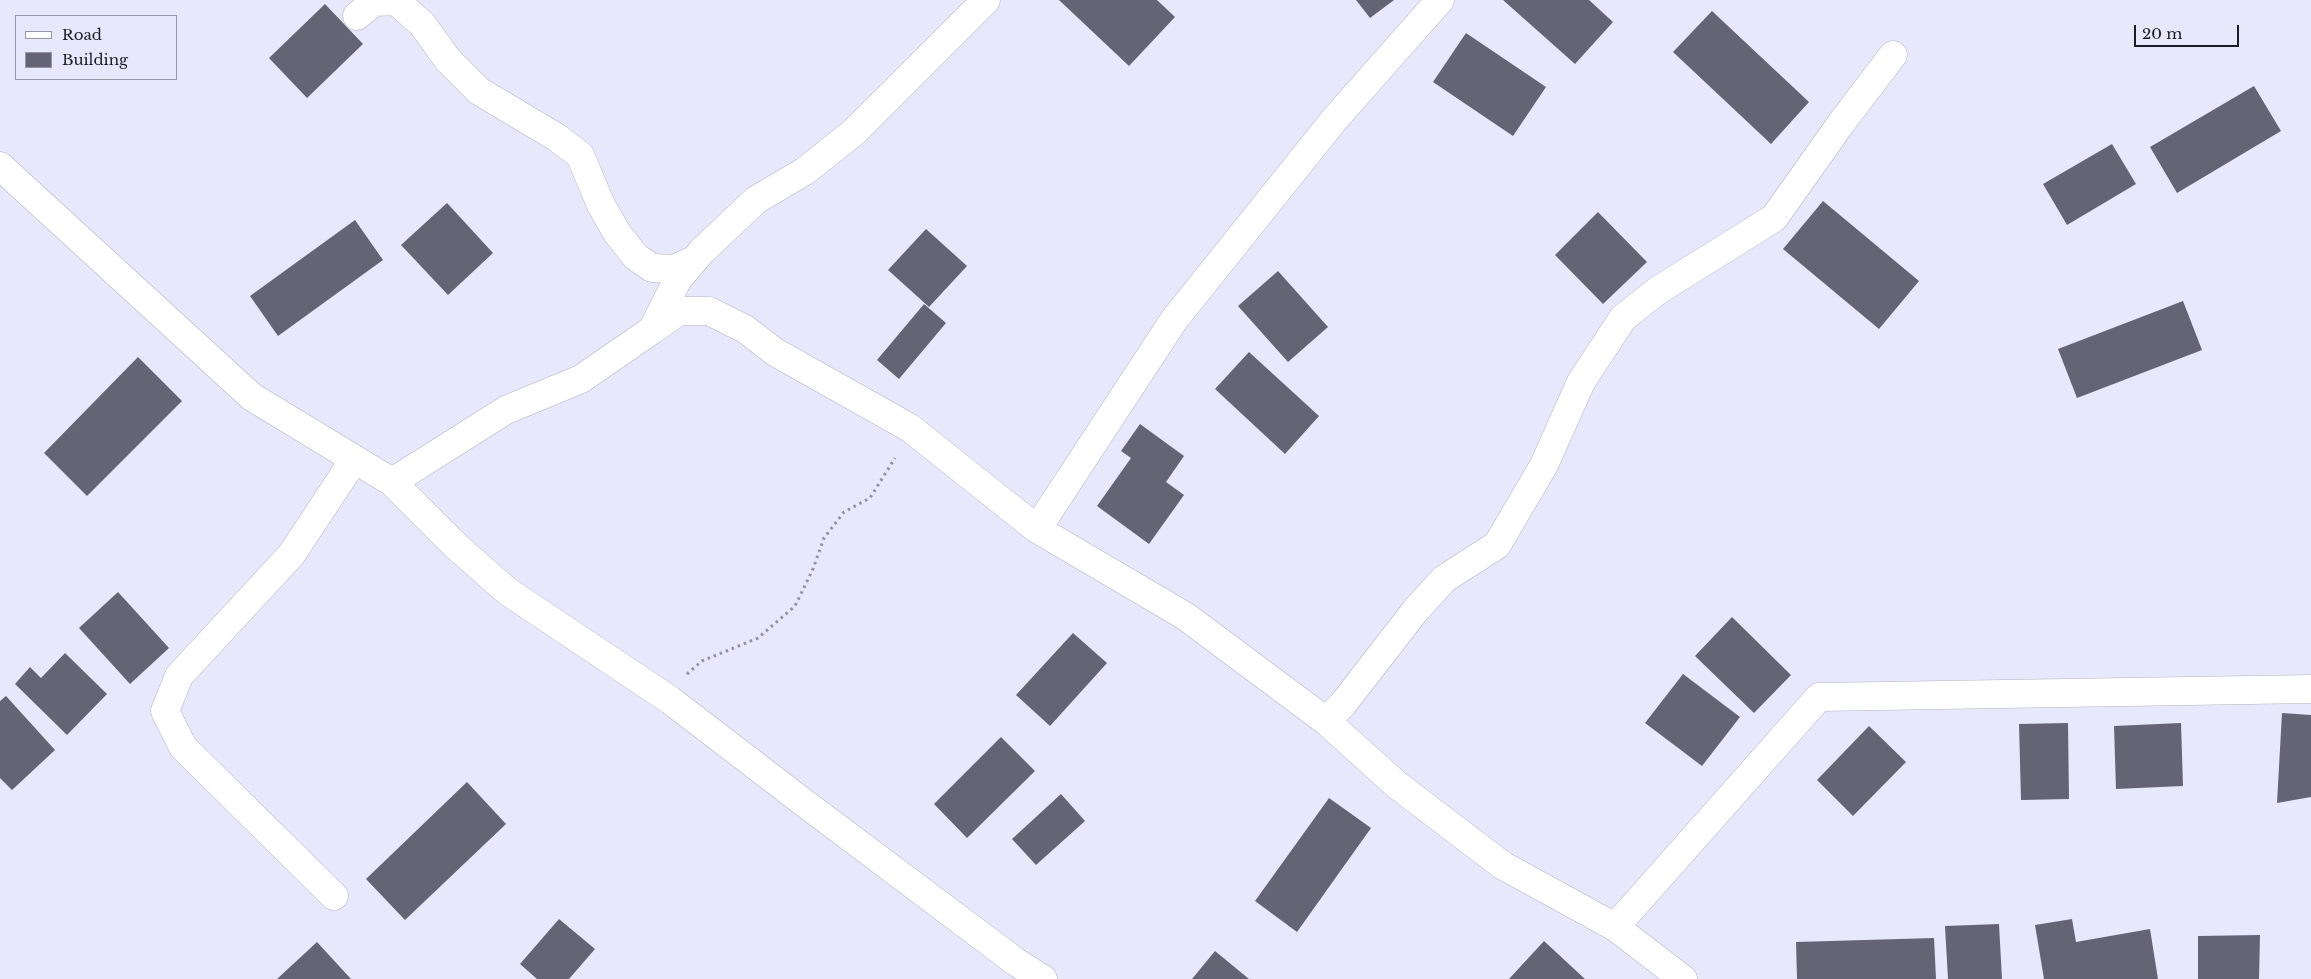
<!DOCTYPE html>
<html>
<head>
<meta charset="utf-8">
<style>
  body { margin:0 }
  #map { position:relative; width:2311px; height:979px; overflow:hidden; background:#e8e8fc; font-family:"Libre Baskerville",serif }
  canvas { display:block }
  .legend { position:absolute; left:15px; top:15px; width:162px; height:65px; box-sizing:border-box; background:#e8e8fc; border:1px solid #9696a5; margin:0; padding:6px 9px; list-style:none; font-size:15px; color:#1b1b22 }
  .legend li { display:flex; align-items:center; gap:10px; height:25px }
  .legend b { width:25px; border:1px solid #9696a5 }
  .scale { position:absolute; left:2134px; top:25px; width:105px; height:22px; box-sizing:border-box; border:2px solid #1b1b22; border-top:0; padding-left:6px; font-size:15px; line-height:18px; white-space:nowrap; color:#1b1b22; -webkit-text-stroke:4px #e8e8fc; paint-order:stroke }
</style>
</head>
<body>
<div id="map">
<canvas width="2311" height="979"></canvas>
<ul class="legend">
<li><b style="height:6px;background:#fff"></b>Road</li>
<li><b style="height:14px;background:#646475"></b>Building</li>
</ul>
<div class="scale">20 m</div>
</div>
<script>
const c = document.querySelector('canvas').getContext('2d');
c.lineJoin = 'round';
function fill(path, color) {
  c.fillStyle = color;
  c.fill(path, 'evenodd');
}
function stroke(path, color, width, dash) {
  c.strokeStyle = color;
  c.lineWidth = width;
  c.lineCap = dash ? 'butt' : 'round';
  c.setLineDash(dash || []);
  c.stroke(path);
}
const building = new Path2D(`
  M 1059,0 L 1157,0 L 1175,17 L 1129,66 Z
  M 1356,0 L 1394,0 L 1370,18 Z
  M 1503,0 L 1589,0 L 1613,22 L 1575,64 Z
  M 325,4 L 363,44 L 307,98 L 269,58 Z
  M 1712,11 L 1809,102 L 1771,144 L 1673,52 Z
  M 1466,33 L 1546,87 L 1513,136 L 1433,82 Z
  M 2254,86 L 2281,131 L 2177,193 L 2150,147 Z
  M 2112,144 L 2136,184 L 2067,225 L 2043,184 Z
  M 1823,201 L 1919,281 L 1879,329 L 1783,249 Z
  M 447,203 L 493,253 L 448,295 L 401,245 Z
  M 1598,212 L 1647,262 L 1603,304 L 1555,255 Z
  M 355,220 L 383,260 L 278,336 L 250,296 Z
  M 926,229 L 967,266 L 929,307 L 888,270 Z
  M 1278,271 L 1328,327 L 1288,362 L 1238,306 Z
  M 2183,301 L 2202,350 L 2077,398 L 2058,349 Z
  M 924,304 L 946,323 L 899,379 L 877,360 Z
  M 1249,352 L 1319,416 L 1285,454 L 1215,389 Z
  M 138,357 L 182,401 L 87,496 L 44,453 Z
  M 1140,424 L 1184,456 L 1166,482 L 1184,495 L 1149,544 L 1097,506 L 1131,458 L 1121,451 Z
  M 118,592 L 169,648 L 130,684 L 79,628 Z
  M 1732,617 L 1791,675 L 1754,713 L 1695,656 Z
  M 1073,633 L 1107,663 L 1050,726 L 1016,695 Z
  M 65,653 L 107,694 L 67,735 L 15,684 L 30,667 L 41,678 Z
  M 1683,674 L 1740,717 L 1702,766 L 1645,723 Z
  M 6,696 L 55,750 L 12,790 L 0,778 L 0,701 Z
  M 2282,713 L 2311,715 L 2311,797 L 2277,803 Z
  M 2068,723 L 2069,799 L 2021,800 L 2019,724 Z
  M 2181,723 L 2183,786 L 2116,789 L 2114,726 Z
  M 1869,726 L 1906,762 L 1853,816 L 1817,780 Z
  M 1001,737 L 1035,771 L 967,838 L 934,804 Z
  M 467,782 L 506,824 L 405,920 L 366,879 Z
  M 1061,794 L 1085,821 L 1036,865 L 1012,839 Z
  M 1329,798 L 1371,828 L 1297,932 L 1255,901 Z
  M 559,919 L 595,949 L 569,979 L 537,979 L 520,964 Z
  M 2072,919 L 2076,942 L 2150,929 L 2158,979 L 2044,979 L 2035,925 Z
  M 1999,924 L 2002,979 L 1948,979 L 1945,926 Z
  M 2260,935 L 2259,979 L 2198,979 L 2198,936 Z
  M 1934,938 L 1936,979 L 1797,979 L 1796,942 Z
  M 1544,941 L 1585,979 L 1509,979 Z
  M 317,942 L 351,979 L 277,979 Z
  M 1215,951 L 1249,979 L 1192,979 Z`);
const path = new Path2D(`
  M 687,674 L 702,661 L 758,638 L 795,606 L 813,569 L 824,538 L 844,512 L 870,498 L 895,458`);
const minor = new Path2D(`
  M 357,16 L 374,2 L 396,1 L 422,24 L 448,60 L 479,91 L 556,137 L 580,155 L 601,205 L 617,233 L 636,257 L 652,268 L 674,269 L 694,260
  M 0,166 L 252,397 L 392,482 L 456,546 L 507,591 L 670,700 L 803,802 L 1016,962 L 1043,979
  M 652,330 L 679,311 L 709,311 L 745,329 L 775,352 L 910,428 L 1037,529 L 1185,616 L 1326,721 L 1397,785 L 1502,865 L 1615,927 L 1683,979
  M 392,482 L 506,410 L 581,379 L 652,330 L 678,279 L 702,251 L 756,200 L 805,171 L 854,132 L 986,0
  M 1037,529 L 1174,320 L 1334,120 L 1440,0
  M 1326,721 L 1343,704 L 1415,611 L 1444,579 L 1497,545 L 1544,465 L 1581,382 L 1623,318 L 1657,291 L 1774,218 L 1842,122 L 1893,55
  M 334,896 L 183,747 L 165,711 L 179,676 L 291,555 L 354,460
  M 1615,927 L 1819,697 L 2311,689`);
fill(building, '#646475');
stroke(minor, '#b2b2c5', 29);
stroke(path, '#91919f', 3, [2.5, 4]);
stroke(minor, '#fff', 28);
</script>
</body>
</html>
